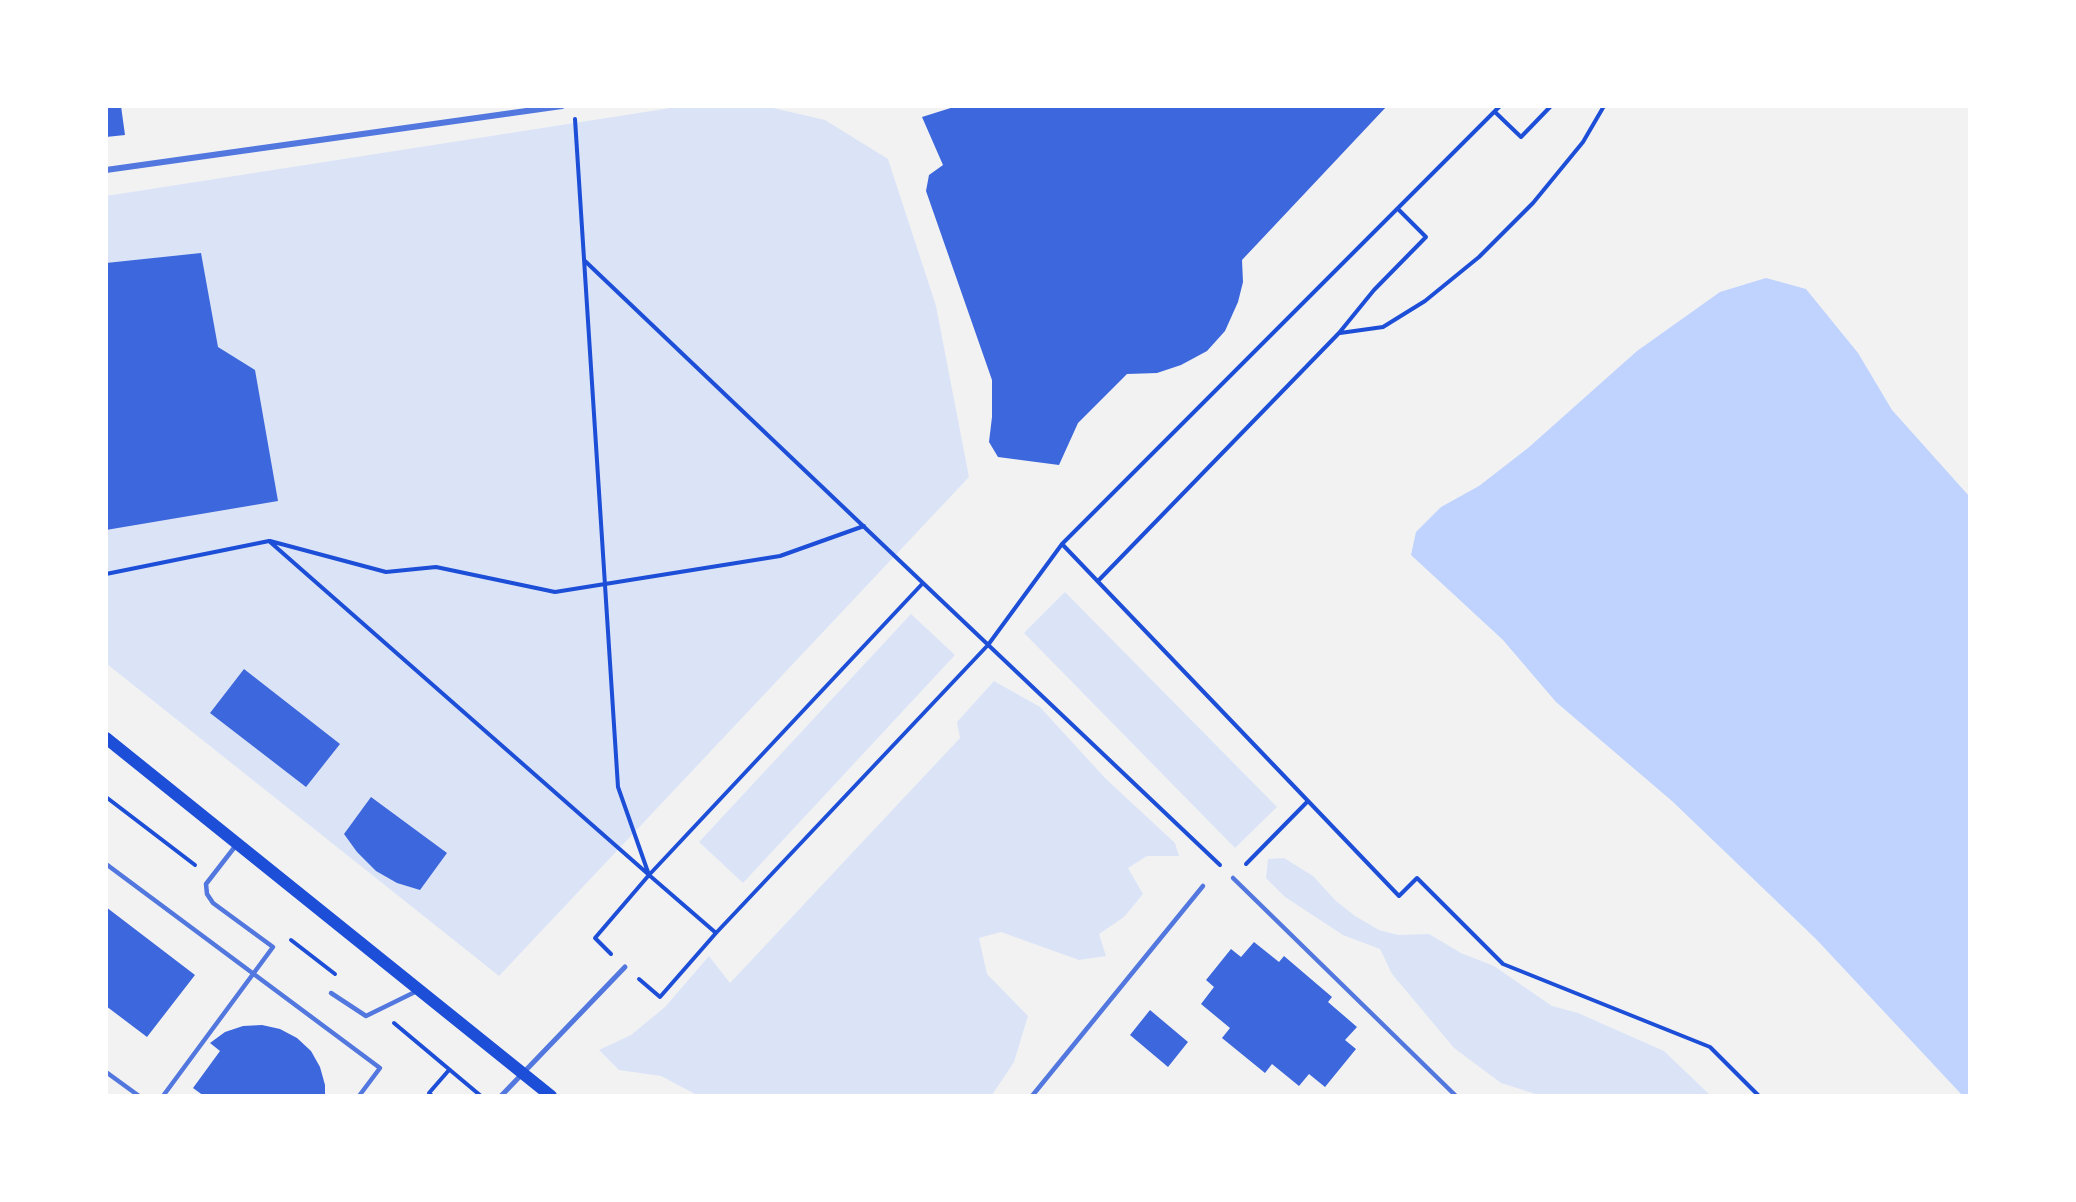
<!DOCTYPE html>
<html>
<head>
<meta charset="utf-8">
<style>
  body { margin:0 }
  #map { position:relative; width:2076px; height:1202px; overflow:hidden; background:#f2f2f2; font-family:"Roboto Condensed",sans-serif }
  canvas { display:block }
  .frame { position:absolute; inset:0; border:108px solid #fff; pointer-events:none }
</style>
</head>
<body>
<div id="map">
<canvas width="2076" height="1202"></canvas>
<div class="frame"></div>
</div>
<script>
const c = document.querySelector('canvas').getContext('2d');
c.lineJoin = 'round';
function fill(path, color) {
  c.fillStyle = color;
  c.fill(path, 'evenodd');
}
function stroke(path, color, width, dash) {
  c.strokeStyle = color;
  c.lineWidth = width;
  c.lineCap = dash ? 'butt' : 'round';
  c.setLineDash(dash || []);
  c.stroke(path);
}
const green = new Path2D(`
  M 677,107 L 769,107 L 825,120 L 888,159 L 936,306 L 969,477 L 499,976 L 107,664 L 106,196 Z
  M 1065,592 L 1277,807 L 1235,848 L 1024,633 Z
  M 911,614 L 955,655 L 743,883 L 699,842 Z
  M 994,681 L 1040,707 L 1106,779 L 1175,843 L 1179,856 L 1147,856 L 1128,868 L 1143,894 L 1124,917 L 1099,934 L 1106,956 L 1079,960 L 1001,932 L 979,938 L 987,974 L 1028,1016 L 1014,1062 L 992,1095 L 697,1095 L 661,1076 L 619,1070 L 599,1050 L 631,1035 L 665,1007 L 709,956 L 730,983 L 960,738 L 957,722 Z
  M 1284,858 L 1313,876 L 1336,901 L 1355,916 L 1379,930 L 1398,935 L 1429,934 L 1461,953 L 1494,966 L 1552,1006 L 1578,1013 L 1664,1051 L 1710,1095 L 1539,1095 L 1501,1083 L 1454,1048 L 1392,974 L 1380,949 L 1343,935 L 1285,897 L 1266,878 L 1268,859 Z`);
const water = new Path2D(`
  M 1766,278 L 1806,289 L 1858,353 L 1892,410 L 1969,496 L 1969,1095 L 1962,1095 L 1816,939 L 1672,801 L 1556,702 L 1503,640 L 1411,555 L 1416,532 L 1441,507 L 1479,486 L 1528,448 L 1637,351 L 1720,292 Z`);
const building = new Path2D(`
  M 106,106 L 121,106 L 125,135 L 106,137 Z
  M 957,106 L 1387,106 L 1242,260 L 1243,282 L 1238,302 L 1225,331 L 1207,351 L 1181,365 L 1157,373 L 1127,374 L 1078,423 L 1059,465 L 998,457 L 989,442 L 992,417 L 992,380 L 926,191 L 929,175 L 943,165 L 922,117 Z
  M 201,253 L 218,347 L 255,370 L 278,501 L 106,530 L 106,263 Z
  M 244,669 L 340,744 L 306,787 L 210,713 Z
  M 371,797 L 447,853 L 420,890 L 397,883 L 376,871 L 357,852 L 344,834 Z
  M 106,907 L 195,975 L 147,1037 L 106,1006 Z
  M 1254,942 L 1279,962 L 1284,956 L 1332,997 L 1328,1002 L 1357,1027 L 1345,1040 L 1356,1049 L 1325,1087 L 1309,1074 L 1299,1086 L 1272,1064 L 1265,1073 L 1222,1038 L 1230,1028 L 1201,1004 L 1214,987 L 1206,980 L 1231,949 L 1241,957 Z
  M 1150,1010 L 1188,1042 L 1168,1067 L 1130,1035 Z
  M 262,1025 L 280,1029 L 297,1038 L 311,1051 L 320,1067 L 325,1085 L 325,1096 L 204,1096 L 193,1088 L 220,1051 L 210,1043 L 225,1032 L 243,1026 Z`);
const path = new Path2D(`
  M 1495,112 L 1521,137 L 1551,106
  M 575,119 L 618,787 L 649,875
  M 585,261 L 923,583
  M 1340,333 L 1383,327 L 1425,301 L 1479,257 L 1533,203 L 1583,142 L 1604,106
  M 270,541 L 386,572 L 436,567 L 555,592 L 780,556 L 864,526
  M 1062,544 L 1399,896 L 1417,878 L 1503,964 L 1710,1047 L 1759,1096
  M 106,574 L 269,541 L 648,874
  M 1098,581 L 1339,333 L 1374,290 L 1426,237 L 1398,209
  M 106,797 L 195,865
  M 1246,864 L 1308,801
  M 716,933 L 649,875 L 923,583 L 1220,865
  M 291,940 L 335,974
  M 611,954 L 595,938 L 649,875
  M 639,979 L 660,997 L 716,933 L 988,645 L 1062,544 L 1500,106
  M 394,1023 L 481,1096
  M 432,1096 L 429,1093 L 449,1070`);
const service = new Path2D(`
  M 106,864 L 380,1068 L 359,1096
  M 1233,878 L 1456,1096
  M 331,993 L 366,1016 L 417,991
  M 106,1072 L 139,1096
  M 163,1096 L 273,947 L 213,903 L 207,894 L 206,884 L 237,844
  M 1032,1096 L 1203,886`);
const pedestrian = new Path2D(`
  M 501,1096 L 625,967`);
const minor = new Path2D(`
  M 106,170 L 562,106`);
const secondary = new Path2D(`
  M 106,738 L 551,1096`);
fill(green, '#dbe4f7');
fill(water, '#bfd3fe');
fill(building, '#3d67dc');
stroke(path, '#1d4ed8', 4);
stroke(service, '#5277de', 4.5);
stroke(pedestrian, '#5277de', 5);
stroke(minor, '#5277de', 6);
stroke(secondary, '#1d4ed8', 12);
</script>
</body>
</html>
